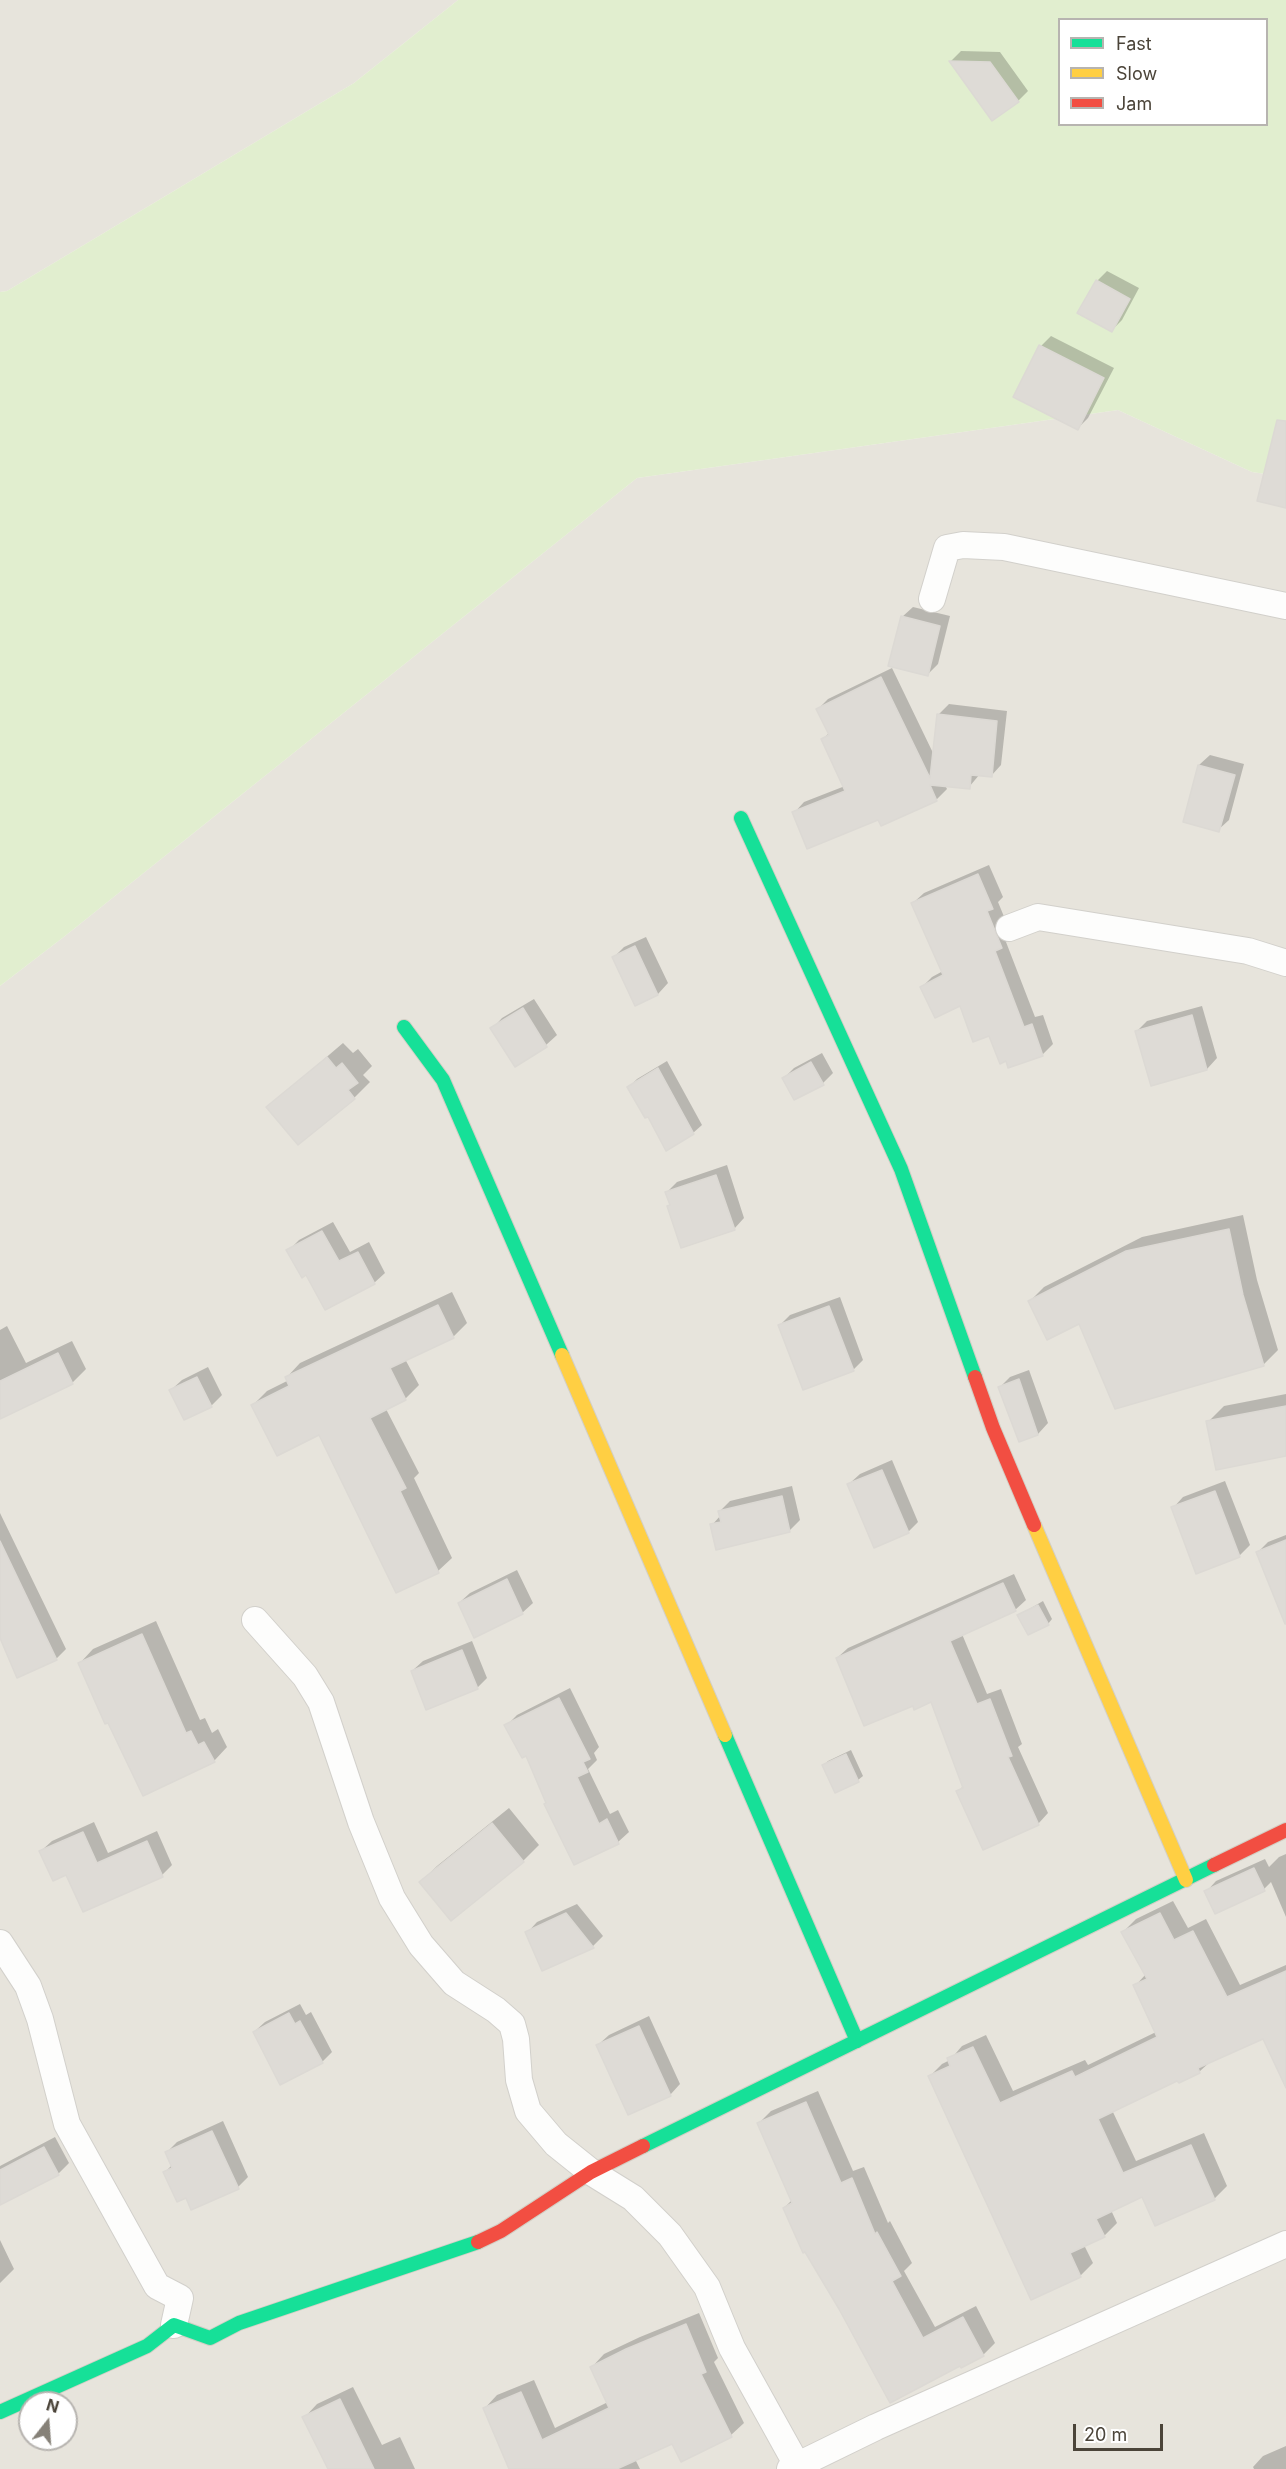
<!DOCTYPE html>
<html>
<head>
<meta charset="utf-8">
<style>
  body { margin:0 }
  #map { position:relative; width:1286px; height:2469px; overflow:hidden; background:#f4f2ee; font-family:Inter,sans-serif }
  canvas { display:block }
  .legend { position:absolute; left:1058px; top:18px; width:210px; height:108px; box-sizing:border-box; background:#fff; border:2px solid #b7b4b0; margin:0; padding:8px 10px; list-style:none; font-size:18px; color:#4b4439 }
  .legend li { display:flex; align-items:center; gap:12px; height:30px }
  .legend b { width:30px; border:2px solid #b7b4b0 }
  .north { position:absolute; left:18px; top:2391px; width:60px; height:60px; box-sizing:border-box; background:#fff; border:2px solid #b7b4b0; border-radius:50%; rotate:17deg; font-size:16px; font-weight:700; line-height:24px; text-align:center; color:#4b4439 }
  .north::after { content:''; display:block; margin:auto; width:21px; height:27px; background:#868178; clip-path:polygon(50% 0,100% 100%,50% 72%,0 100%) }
  .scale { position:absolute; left:1073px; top:2424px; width:90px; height:27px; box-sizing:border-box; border:3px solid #4b4439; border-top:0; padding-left:8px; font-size:18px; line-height:21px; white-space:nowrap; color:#4b4439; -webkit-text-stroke:4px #fff; paint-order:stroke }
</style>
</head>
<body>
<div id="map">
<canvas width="1286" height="2469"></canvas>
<ul class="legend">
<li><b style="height:8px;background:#16e098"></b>Fast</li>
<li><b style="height:8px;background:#ffcf43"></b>Slow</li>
<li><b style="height:8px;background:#f24e42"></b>Jam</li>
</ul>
<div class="north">N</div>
<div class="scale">20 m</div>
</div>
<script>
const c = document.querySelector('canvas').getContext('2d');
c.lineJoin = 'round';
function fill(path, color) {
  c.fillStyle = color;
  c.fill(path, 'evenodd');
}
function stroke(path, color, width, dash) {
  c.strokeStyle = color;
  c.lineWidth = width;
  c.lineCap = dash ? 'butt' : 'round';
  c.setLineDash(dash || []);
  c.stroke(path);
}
const residential = new Path2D(`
  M 0,0 L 458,0 L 354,83 L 7,291 L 0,292 Z
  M 1118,410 L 1252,472 L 1286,477 L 1286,2469 L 0,2469 L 0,986 L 65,936 L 637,478 ZM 30,2403 L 66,2403 L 66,2439 L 30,2439 Z`);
const green = new Path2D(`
  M 458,0 L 1286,0 L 1286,477 L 1252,472 L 1118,410 L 637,478 L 65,936 L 0,986 L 0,292 L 7,291 L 354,83 ZM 1060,20 L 1266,20 L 1266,124 L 1060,124 Z`);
const shadow = new Path2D(`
  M 961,51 L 1000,52 L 1028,91 L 1018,101 L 993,118 L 951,61 Z
  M 1107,271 L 1139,288 L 1122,320 L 1112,330 L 1097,281 Z
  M 1051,336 L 1114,368 L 1088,418 L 1078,428 L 1041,346 Z
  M 913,607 L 950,616 L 938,664 L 928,674 L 902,617 Z
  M 892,668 L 934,755 L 938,715 L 949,704 L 1007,711 L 1001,765 L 991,776 L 980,774 L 969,787 L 945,785 L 947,789 L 936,800 L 879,818 L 794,813 L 804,802 L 845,786 L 823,739 L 829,733 L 818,709 L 828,699 Z
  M 1210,755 L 1244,764 L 1229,820 L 1218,830 L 1184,821 L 1199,765 Z
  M 989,865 L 1003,897 L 998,902 L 1012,936 L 1006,942 L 1035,1017 L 1043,1015 L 1053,1044 L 1042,1055 L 1007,1059 L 990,1034 L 961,1004 L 922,987 L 932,977 L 943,971 L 913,903 L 924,893 Z
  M 646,937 L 668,983 L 658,994 L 636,1004 L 614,957 L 624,947 Z
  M 534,999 L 557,1035 L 546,1045 L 515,1065 L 492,1029 L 502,1018 Z
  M 1202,1006 L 1217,1058 L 1207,1069 L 1137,1031 L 1147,1021 Z
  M 343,1043 L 353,1053 L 358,1049 L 372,1066 L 363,1075 L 370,1082 L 354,1098 L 268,1107 Z
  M 822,1053 L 833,1073 L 823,1083 L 784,1078 L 794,1068 Z
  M 667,1061 L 702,1125 L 693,1133 L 648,1115 L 628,1088 L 637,1079 Z
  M 727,1165 L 744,1218 L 734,1229 L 671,1205 L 667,1192 L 677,1182 Z
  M 1243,1215 L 1257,1280 L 1278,1350 L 1263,1365 L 1079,1322 L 1030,1301 L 1044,1287 L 1142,1237 Z
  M 333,1222 L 350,1252 L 369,1242 L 385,1273 L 374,1283 L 307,1273 L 288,1251 L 299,1240 Z
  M 452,1292 L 467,1323 L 453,1337 L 405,1359 L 419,1385 L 405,1399 L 386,1409 L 419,1473 L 414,1478 L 452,1558 L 438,1571 L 320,1433 L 253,1405 L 267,1391 L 289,1380 L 287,1377 L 300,1363 Z
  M 840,1297 L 863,1360 L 853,1370 L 780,1325 L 790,1315 Z
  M 7,1326 L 26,1363 L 72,1341 L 86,1369 L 72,1383 L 0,1417 L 0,1330 Z
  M 208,1367 L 222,1395 L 211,1406 L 171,1390 L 182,1380 Z
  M 1029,1370 L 1048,1423 L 1038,1434 L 1020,1440 L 1000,1387 L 1010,1377 Z
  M 1286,1394 L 1286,1455 L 1208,1422 L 1224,1406 Z
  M 892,1460 L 918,1522 L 908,1532 L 849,1484 L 860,1474 Z
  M 1225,1481 L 1250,1545 L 1239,1556 L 1173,1508 L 1183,1497 Z
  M 792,1486 L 800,1520 L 789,1531 L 712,1525 L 721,1515 L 720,1511 L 730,1501 Z
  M 0,1513 L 66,1649 L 56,1659 L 0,1634 Z
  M 1286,1535 L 1286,1612 L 1258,1552 L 1268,1542 Z
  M 517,1570 L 533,1603 L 522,1613 L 459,1603 L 470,1593 Z
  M 1014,1574 L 1026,1600 L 1015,1610 L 962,1634 L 987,1694 L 1001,1689 L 1022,1744 L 1018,1747 L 1048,1813 L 1038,1824 L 958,1792 L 964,1785 L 932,1700 L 913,1704 L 837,1658 L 848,1648 Z
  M 1043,1601 L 1052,1619 L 1048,1624 L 1019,1615 Z
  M 156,1621 L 200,1720 L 205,1718 L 212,1733 L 218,1729 L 227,1747 L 214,1761 L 109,1721 L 80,1663 L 93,1649 Z
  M 472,1641 L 487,1678 L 477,1688 L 412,1671 L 423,1661 Z
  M 570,1688 L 599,1747 L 594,1753 L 597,1760 L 588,1769 L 610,1814 L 618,1810 L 629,1832 L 618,1842 L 575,1863 L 527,1754 L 506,1726 L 517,1715 Z
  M 851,1750 L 863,1776 L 858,1780 L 836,1791 L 824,1765 L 828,1761 Z
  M 509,1808 L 539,1845 L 523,1861 L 421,1882 L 437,1866 Z
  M 94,1822 L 108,1853 L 157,1831 L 172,1865 L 162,1875 L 67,1873 L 41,1851 L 52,1841 Z
  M 1286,1854 L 1286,1917 L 1271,1882 L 1264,1889 L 1206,1892 L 1216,1881 L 1265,1859 L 1269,1867 L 1279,1857 Z
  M 1173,1901 L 1188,1928 L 1206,1919 L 1240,1985 L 1286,1965 L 1286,2085 L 1264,2037 L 1212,2060 L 1199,2072 L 1178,2079 L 1112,2110 L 1136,2161 L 1204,2133 L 1227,2186 L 1214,2199 L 1143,2195 L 1111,2210 L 1117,2223 L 1104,2236 L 1084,2245 L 1093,2263 L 1080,2276 L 929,2077 L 942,2064 L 950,2060 L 962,2046 L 986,2035 L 1013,2091 L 1085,2060 L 1088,2065 L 1156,2032 L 1135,1986 L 1146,1974 L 1123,1932 L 1136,1919 Z
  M 577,1904 L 603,1936 L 593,1946 L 543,1969 L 527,1933 L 537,1922 Z
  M 300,2004 L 306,2015 L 311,2012 L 332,2052 L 322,2062 L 254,2032 L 265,2022 Z
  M 649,2016 L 680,2084 L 670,2095 L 598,2045 L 609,2035 Z
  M 818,2091 L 853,2171 L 864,2167 L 888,2223 L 890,2221 L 912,2263 L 904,2271 L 935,2327 L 976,2306 L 995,2343 L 983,2355 L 960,2364 L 890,2401 L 784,2208 L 792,2200 L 759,2123 L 771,2111 Z
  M 223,2121 L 248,2177 L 238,2187 L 186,2196 L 165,2172 L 172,2165 L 166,2153 L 177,2142 Z
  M 55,2137 L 69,2163 L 58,2174 L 0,2204 L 0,2166 Z
  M 0,2240 L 14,2269 L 0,2283 Z
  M 699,2313 L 718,2358 L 714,2362 L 744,2423 L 731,2435 L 682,2460 L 673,2442 L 635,2459 L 640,2469 L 511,2469 L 485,2408 L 497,2395 L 534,2380 L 555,2428 L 608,2402 L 592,2367 L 604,2354 L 640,2337 Z
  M 353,2387 L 382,2445 L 400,2437 L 415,2469 L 328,2469 L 304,2418 L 317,2404 Z
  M 1286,2446 L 1286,2469 L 1254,2469 L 1253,2467 L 1263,2456 Z`);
const building = new Path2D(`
  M 949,61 L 990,62 L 1019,102 L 992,121 Z
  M 1096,280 L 1130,299 L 1112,332 L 1077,313 Z
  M 1039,345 L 1104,378 L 1078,430 L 1013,397 Z
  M 1277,420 L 1286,421 L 1286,508 L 1257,501 Z
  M 901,616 L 940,626 L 928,676 L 888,666 Z
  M 881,677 L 930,778 L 937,714 L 997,721 L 992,777 L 971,775 L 970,789 L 930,785 L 937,801 L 881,826 L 878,820 L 807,849 L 792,812 L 845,791 L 821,739 L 829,735 L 816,709 Z
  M 1198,765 L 1235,775 L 1219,832 L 1183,822 Z
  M 978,874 L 993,909 L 987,911 L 1002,948 L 995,951 L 1024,1027 L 1032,1024 L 1043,1056 L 1008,1068 L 1006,1061 L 1000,1064 L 989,1036 L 973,1042 L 960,1006 L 935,1018 L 920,987 L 943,975 L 911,903 Z
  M 635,946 L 658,995 L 635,1006 L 612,957 Z
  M 523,1008 L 547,1047 L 515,1067 L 490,1028 Z
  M 1192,1015 L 1207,1070 L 1151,1086 L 1135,1031 Z
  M 327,1057 L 336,1068 L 342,1063 L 358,1083 L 348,1090 L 355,1099 L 298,1145 L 266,1107 Z
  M 811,1062 L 824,1085 L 794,1100 L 782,1078 Z
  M 658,1068 L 694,1134 L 666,1151 L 648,1117 L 645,1118 L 627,1087 Z
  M 716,1175 L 735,1230 L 681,1248 L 667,1206 L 670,1205 L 665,1192 Z
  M 1229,1229 L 1243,1295 L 1264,1366 L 1115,1409 L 1079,1324 L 1047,1340 L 1028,1301 L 1126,1251 Z
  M 322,1231 L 339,1261 L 358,1252 L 375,1284 L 325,1310 L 306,1275 L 302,1278 L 286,1250 Z
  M 438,1305 L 454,1338 L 390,1368 L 406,1400 L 370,1418 L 406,1488 L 400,1491 L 439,1573 L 396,1593 L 319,1435 L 277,1456 L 251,1405 L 289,1386 L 285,1377 Z
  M 829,1306 L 854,1371 L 803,1390 L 778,1325 Z
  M 58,1353 L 73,1384 L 0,1419 L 0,1381 Z
  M 197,1377 L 212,1407 L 184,1420 L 169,1390 Z
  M 1019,1379 L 1038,1435 L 1019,1442 L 998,1387 Z
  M 1286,1406 L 1286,1456 L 1216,1470 L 1206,1421 Z
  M 882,1470 L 909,1533 L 874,1548 L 847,1484 Z
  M 1215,1491 L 1240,1557 L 1196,1574 L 1171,1507 Z
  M 782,1496 L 790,1532 L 716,1550 L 710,1524 L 721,1522 L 718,1511 Z
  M 1286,1540 L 1286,1624 L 1285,1624 L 1256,1552 Z
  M 0,1541 L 57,1660 L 17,1678 L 0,1638 Z
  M 507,1579 L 523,1614 L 474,1638 L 458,1603 Z
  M 1003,1583 L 1016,1611 L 950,1641 L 977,1704 L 990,1699 L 1012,1756 L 1008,1757 L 1039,1825 L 983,1850 L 956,1791 L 963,1788 L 931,1702 L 914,1710 L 913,1706 L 864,1726 L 836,1658 Z
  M 1038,1605 L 1049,1625 L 1028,1635 L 1017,1615 Z
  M 142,1634 L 186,1733 L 191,1731 L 198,1745 L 204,1742 L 215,1762 L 143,1796 L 108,1723 L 105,1724 L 78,1663 Z
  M 462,1650 L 478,1689 L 426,1710 L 411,1671 Z
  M 559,1698 L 590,1759 L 583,1762 L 588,1772 L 577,1777 L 599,1824 L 607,1819 L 619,1844 L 574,1865 L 544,1804 L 546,1803 L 526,1756 L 522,1758 L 504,1725 Z
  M 846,1754 L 859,1782 L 835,1793 L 822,1765 Z
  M 492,1823 L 524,1862 L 451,1921 L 419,1882 Z
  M 83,1832 L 97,1863 L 147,1841 L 163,1877 L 83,1912 L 66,1875 L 53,1881 L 39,1851 Z
  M 1254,1868 L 1265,1891 L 1215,1914 L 1204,1891 Z
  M 566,1913 L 594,1948 L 542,1971 L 525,1932 Z
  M 1160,1913 L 1174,1940 L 1193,1931 L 1227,1997 L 1286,1971 L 1286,2088 L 1263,2039 L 1198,2068 L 1200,2073 L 1179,2083 L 1177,2081 L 1098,2119 L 1123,2173 L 1191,2145 L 1215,2200 L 1155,2226 L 1142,2197 L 1096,2219 L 1105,2237 L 1070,2253 L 1081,2277 L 1031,2300 L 928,2076 L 950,2066 L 947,2058 L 973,2047 L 1000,2103 L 1072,2071 L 1075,2077 L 1157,2037 L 1133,1985 L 1147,1979 L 1121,1932 Z
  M 289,2013 L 295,2024 L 300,2021 L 323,2063 L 280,2085 L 253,2032 Z
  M 639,2026 L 671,2096 L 628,2115 L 596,2045 Z
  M 806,2102 L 841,2183 L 852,2178 L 875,2234 L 877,2232 L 901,2276 L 892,2281 L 923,2338 L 963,2317 L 984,2356 L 961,2368 L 960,2366 L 890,2403 L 839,2309 L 805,2252 L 803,2253 L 783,2208 L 792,2203 L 757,2123 Z
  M 212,2131 L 239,2189 L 191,2210 L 186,2198 L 177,2202 L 163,2172 L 172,2168 L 165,2152 Z
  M 44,2147 L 59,2175 L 0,2205 L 0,2170 Z
  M 686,2324 L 706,2372 L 701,2374 L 732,2437 L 681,2462 L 672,2444 L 617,2469 L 509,2469 L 483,2408 L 521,2392 L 542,2440 L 609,2408 L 590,2367 L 626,2349 Z
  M 340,2399 L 374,2469 L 328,2469 L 302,2417 Z`);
const street = new Path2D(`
  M 932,599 L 947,548 L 963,545 L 1004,547 L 1286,606
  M 1009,928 L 1038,917 L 1248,951 L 1286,963
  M 255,1620 L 305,1676 L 321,1702 L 361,1822 L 392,1898 L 421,1945 L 454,1983 L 496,2010 L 512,2024 L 516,2039 L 519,2080 L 528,2111 L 556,2144 L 591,2172 L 633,2198 L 670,2235 L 707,2287 L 732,2348 L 797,2465
  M 0,1943 L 28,1986 L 40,2019 L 67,2124 L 157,2286 L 180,2298 L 174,2325
  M 790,2469 L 876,2427 L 1286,2244`);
const fast = new Path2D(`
  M 741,818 L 901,1169 L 975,1377
  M 404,1027 L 443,1080 L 562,1355
  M 725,1735 L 857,2041
  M 643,2146 L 1214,1865
  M 0,2412 L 147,2346 L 174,2325 L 210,2338 L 239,2323 L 478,2242`);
const slow = new Path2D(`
  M 562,1355 L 725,1735
  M 1034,1525 L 1186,1880`);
const jam = new Path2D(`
  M 975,1377 L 993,1428 L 1034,1525
  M 1214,1865 L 1286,1830
  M 478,2242 L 501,2231 L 591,2172 L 643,2146`);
fill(residential, '#e7e4dc');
fill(green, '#e1eecf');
fill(shadow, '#0003');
fill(building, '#dedbd6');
stroke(building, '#dcd9d4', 1.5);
stroke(street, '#d2d0cb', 28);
stroke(fast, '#d3cfc5', 16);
stroke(slow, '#d3cfc5', 16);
stroke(jam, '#d3cfc5', 16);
stroke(street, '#fdfdfc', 26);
stroke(fast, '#16e098', 14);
stroke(slow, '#ffcf43', 14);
stroke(jam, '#f24e42', 14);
</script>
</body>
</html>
